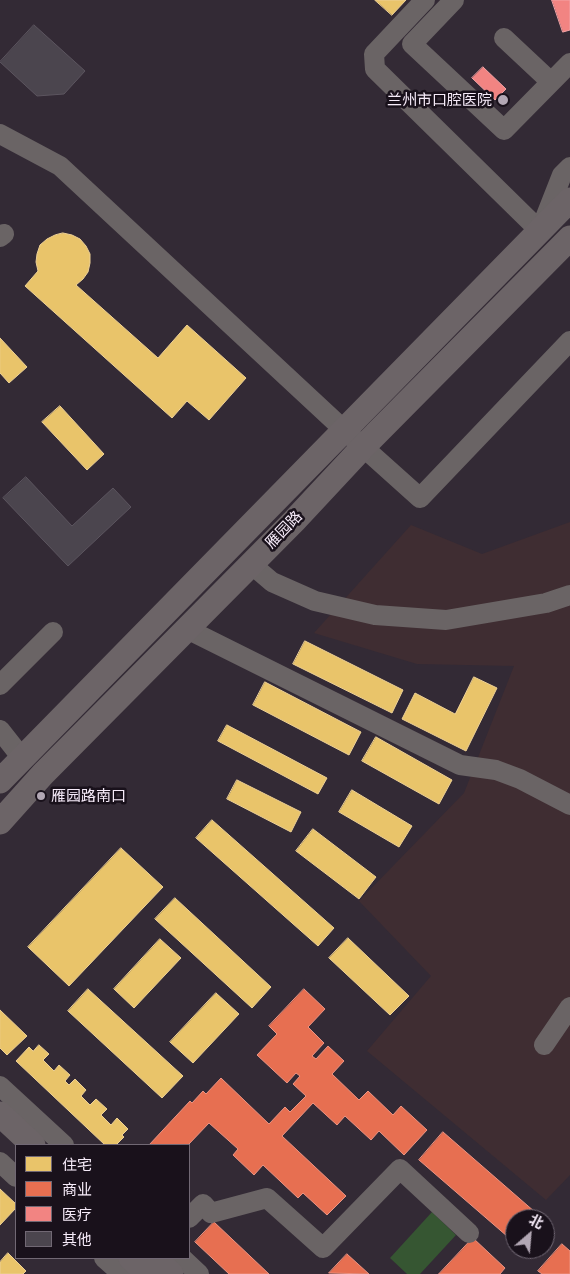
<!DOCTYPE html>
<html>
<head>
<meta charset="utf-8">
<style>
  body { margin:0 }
  #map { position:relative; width:570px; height:1274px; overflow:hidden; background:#332a35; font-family:Raleway,"Noto Sans SC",sans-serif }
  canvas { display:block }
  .legend { position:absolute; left:15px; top:1144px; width:175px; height:115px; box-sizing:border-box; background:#19111b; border:1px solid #716874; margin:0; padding:6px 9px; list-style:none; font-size:15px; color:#f6ebf9 }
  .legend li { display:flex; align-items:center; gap:10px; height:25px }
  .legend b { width:25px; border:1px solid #716874 }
  .north { position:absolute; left:505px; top:1209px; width:50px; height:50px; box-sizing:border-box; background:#19111b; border:1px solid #716874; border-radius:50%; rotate:27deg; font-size:14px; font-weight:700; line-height:20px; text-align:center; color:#f6ebf9 }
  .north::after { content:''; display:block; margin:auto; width:18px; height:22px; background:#b2a7b4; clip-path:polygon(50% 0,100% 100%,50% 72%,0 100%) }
</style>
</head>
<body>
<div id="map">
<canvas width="570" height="1274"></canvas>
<ul class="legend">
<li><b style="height:14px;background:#e9c46a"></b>住宅</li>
<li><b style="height:14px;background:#e76f51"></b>商业</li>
<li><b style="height:14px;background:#f28482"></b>医疗</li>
<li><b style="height:14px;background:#4b454e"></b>其他</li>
</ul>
<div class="north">北</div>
</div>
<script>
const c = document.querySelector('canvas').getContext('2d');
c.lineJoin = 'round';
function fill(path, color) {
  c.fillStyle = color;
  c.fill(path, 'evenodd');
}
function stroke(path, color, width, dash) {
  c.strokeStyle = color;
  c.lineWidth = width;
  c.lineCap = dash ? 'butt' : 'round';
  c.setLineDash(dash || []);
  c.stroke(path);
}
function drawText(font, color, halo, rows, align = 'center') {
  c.font = font + ' Raleway,"Noto Sans SC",sans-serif';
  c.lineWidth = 5;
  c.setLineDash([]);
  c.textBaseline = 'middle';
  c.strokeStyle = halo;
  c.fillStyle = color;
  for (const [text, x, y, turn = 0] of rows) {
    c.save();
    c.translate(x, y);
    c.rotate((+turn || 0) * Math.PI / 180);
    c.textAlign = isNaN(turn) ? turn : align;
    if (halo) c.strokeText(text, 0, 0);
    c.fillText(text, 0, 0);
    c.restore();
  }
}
const industrial = new Path2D(`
  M 570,522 L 570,1175 L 546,1200 L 367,1051 L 431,976 L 359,901 L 464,793 L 514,666 L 417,664 L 314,633 L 411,525 L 482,554 Z`);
const green = new Path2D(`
  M 432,1212 L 456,1235 L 420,1274 L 407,1274 L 390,1258 Z`);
const homes = new Path2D(`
  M 375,0 L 406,0 L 392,15 Z
  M 63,233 L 72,235 L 80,239 L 86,246 L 90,254 L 90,263 L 88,272 L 83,279 L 76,285 L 158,358 L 187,325 L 246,378 L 209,420 L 187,401 L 172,418 L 25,286 L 38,271 L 36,262 L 37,254 L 40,245 L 47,239 L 55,235 Z
  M 0,338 L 27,367 L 9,383 L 0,373 Z
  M 60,406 L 104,454 L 87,470 L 42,422 Z
  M 305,641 L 403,690 L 392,713 L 293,664 Z
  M 474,677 L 497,688 L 466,751 L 402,719 L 415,693 L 455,714 Z
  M 265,682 L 361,732 L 349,755 L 253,705 Z
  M 227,725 L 327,778 L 318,794 L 218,741 Z
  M 376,737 L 452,780 L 439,804 L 362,761 Z
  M 237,780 L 301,812 L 291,832 L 227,799 Z
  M 352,790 L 412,826 L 399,847 L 339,812 Z
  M 212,820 L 334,928 L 318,946 L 196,838 Z
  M 313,829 L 376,877 L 359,899 L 296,851 Z
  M 121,848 L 163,887 L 69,986 L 28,947 Z
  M 175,898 L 271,987 L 252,1008 L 155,919 Z
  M 348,938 L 409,996 L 390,1015 L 329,958 Z
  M 160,939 L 181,958 L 134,1008 L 114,989 Z
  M 88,989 L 183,1076 L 162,1098 L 68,1011 Z
  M 216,993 L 239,1014 L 193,1063 L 170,1042 Z
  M 0,1010 L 27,1036 L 7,1055 L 0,1048 Z
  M 39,1045 L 49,1054 L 43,1060 L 54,1071 L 59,1065 L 70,1075 L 65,1081 L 69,1085 L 75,1079 L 86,1090 L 81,1096 L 90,1105 L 96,1099 L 107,1109 L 101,1115 L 111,1125 L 117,1118 L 128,1129 L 122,1135 L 124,1137 L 116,1145 L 105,1145 L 16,1061 L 29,1047 L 33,1051 Z
  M 0,1189 L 16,1204 L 16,1208 L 0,1225 Z
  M 8,1253 L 26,1271 L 23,1274 L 0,1274 L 0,1262 Z`);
const shops = new Path2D(`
  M 304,989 L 325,1009 L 308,1027 L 324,1043 L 312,1056 L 316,1059 L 328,1046 L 344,1061 L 332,1074 L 359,1100 L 368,1091 L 393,1115 L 401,1106 L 427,1130 L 404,1155 L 379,1131 L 371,1140 L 345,1116 L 337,1125 L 313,1103 L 282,1136 L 346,1196 L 327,1215 L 303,1193 L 298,1198 L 263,1165 L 254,1175 L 233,1155 L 238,1149 L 209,1123 L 188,1145 L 149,1145 L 190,1101 L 192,1103 L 203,1091 L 206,1094 L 221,1078 L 269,1124 L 285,1107 L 290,1112 L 306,1096 L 293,1084 L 300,1076 L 296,1073 L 287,1083 L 257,1055 L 277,1034 L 269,1026 Z
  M 443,1132 L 543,1219 L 515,1219 L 515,1243 L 419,1160 Z
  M 214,1222 L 269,1274 L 229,1274 L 195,1242 Z
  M 473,1238 L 505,1268 L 500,1274 L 439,1274 Z
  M 562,1244 L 570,1251 L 570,1274 L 542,1274 L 538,1271 Z
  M 347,1254 L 369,1274 L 329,1273 Z`);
const health = new Path2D(`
  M 552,0 L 570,0 L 570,30 L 563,32 Z
  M 483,67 L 506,89 L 495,100 L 472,78 Z`);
const building = new Path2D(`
  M 34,25 L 85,71 L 64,94 L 37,96 L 0,62 Z
  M 26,477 L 72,526 L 113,488 L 131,507 L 68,566 L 3,498 Z`);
const minor = new Path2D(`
  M 425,0 L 374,54 L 375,69 L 540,231 L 562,175 L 570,167
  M 454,0 L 412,44 L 504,130 L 570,63
  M 504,38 L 551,82
  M 0,134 L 60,166 L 343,429 L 420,498 L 570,341
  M 0,237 L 4,234
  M 251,564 L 272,582 L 315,601 L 375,615 L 446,620 L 546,603 L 570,595
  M 187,629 L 460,765 L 496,770 L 520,779 L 570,805
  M 0,685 L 53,632
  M 0,730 L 22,758
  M 544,1045 L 570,1007
  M 0,1086 L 64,1145
  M 0,1162 L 16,1177
  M 189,1218 L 203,1204 L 211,1213 L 267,1198 L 323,1248 L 400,1169 L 469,1233
  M 104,1258 L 122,1274
  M 182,1258 L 199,1274`);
const major = new Path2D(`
  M 0,781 L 570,200
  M 0,822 L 43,774 L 294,521 L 363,447 L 570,238
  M 0,1114 L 33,1145
  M 131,1258 L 148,1274
  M 154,1258 L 171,1274`);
const markers = [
  [503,100,6,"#b2a7b4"],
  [41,796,5,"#b2a7b4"]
];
const poiNames = [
  ["兰州市口腔医院",492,100],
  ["雁园路南口",51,796,"left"]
];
const streetNames = [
  ["雁园路",284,530,-46]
];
fill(industrial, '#3f2d32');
fill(green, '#365632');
fill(homes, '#e9c46a');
stroke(homes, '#edd095', 1);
fill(shops, '#e76f51');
stroke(shops, '#ec9483', 1);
fill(health, '#f28482');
stroke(health, '#f3a3a6', 1);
fill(building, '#4b454e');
stroke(building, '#5c555f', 1);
stroke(minor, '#6a6465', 20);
stroke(major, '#6c6467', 25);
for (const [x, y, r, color] of markers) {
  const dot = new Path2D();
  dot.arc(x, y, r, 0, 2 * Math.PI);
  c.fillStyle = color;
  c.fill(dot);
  stroke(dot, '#19111b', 2);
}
drawText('15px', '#f6ebf9', '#19111b', poiNames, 'right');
drawText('15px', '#f6ebf9', '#19111b', streetNames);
</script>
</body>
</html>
